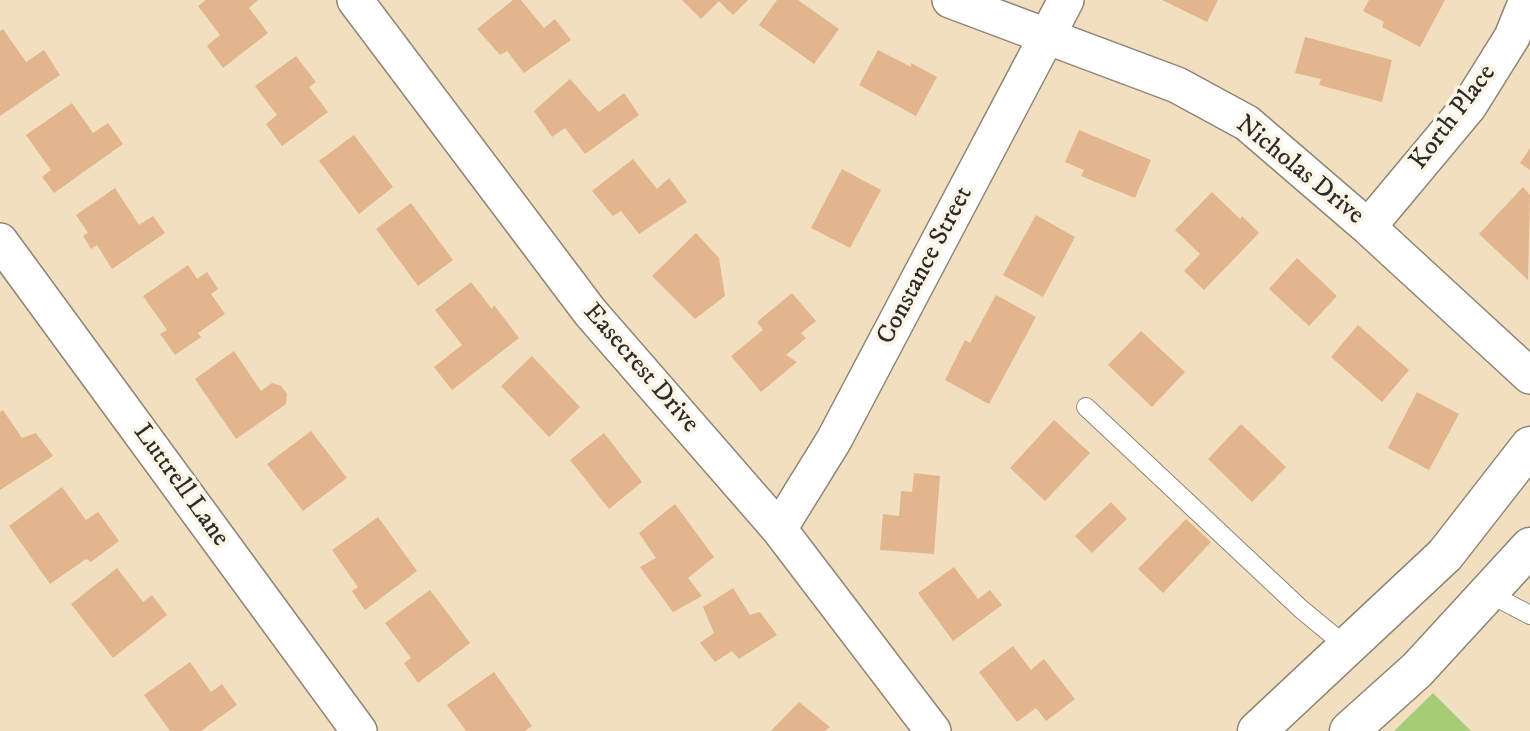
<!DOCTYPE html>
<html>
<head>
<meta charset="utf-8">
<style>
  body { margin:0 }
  canvas { display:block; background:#f1dfc0 }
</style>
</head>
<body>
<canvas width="1530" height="731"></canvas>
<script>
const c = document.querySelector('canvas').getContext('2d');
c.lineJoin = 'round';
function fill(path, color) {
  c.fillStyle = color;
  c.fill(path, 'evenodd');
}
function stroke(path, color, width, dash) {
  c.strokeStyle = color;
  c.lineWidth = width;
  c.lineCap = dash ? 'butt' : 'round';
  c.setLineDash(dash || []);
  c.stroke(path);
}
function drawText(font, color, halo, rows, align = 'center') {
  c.font = font + ' "IM FELL DW Pica",serif';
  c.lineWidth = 7;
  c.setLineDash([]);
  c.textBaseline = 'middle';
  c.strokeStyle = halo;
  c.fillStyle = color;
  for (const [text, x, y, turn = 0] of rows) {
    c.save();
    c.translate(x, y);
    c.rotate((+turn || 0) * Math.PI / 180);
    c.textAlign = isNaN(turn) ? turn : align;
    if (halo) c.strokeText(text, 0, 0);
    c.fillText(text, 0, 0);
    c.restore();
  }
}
const green = new Path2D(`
  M 1433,693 L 1471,731 L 1394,731 Z`);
const building = new Path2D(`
  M 206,0 L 258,0 L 249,8 L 268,33 L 223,68 L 207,46 L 220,35 L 198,6 Z
  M 513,0 L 521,0 L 544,28 L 555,19 L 571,40 L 524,73 L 507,51 L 500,55 L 477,29 Z
  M 682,0 L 748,0 L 733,15 L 719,1 L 701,19 Z
  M 777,0 L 798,0 L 839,29 L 814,64 L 759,25 Z
  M 1162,0 L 1218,0 L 1207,22 Z
  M 1369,0 L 1445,0 L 1420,47 L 1382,27 L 1384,22 L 1363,11 Z
  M 3,29 L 26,62 L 44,50 L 60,75 L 0,116 L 0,31 Z
  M 1305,37 L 1392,60 L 1382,102 L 1319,85 L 1321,79 L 1295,73 Z
  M 878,50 L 911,67 L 911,63 L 937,77 L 916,116 L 859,85 Z
  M 296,56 L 316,82 L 309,87 L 328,112 L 282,146 L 266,124 L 277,115 L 255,86 Z
  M 570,79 L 599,112 L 624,93 L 639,115 L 585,154 L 565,128 L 552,137 L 534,111 Z
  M 72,103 L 93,133 L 108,123 L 123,144 L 54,193 L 42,177 L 51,170 L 26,135 Z
  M 1079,130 L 1151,160 L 1135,198 L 1081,176 L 1084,170 L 1065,162 Z
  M 354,135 L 393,187 L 359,214 L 319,161 Z
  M 1530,148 L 1530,170 L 1520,163 Z
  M 633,159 L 657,189 L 669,178 L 687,202 L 639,234 L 621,211 L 613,216 L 592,191 Z
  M 842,169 L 881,190 L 850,248 L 811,228 Z
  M 1523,187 L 1530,195 L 1528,280 L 1479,234 Z
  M 115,188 L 139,225 L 153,216 L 165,233 L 112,269 L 97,245 L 91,249 L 83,236 L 88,233 L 76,215 Z
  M 1212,192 L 1240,219 L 1242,216 L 1259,233 L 1204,290 L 1184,271 L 1200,254 L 1175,230 Z
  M 411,203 L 453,260 L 418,286 L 376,229 Z
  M 1036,215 L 1075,237 L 1043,297 L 1003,275 Z
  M 696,233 L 719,258 L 725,296 L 695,319 L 652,276 Z
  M 1297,258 L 1337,296 L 1309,326 L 1269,289 Z
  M 188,265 L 197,279 L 207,272 L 218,289 L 211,294 L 225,314 L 198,333 L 201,337 L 175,355 L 160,334 L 167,330 L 143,296 Z
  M 471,282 L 492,309 L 494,305 L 519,338 L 452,390 L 434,367 L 462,345 L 435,310 Z
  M 792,293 L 816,321 L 801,333 L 806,338 L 786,355 L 797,362 L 761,392 L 731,356 L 763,330 L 757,322 Z
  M 996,295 L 1036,317 L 989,404 L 945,380 L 965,340 L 970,343 Z
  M 1358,325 L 1409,370 L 1382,402 L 1331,357 Z
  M 1141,331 L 1185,372 L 1152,407 L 1108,365 Z
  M 234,351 L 261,391 L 272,383 L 281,386 L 287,394 L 286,404 L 236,439 L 195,379 Z
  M 532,356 L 580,407 L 549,437 L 501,386 Z
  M 1417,392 L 1459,414 L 1429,470 L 1388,448 Z
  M 3,410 L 22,438 L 36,433 L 53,456 L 0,490 L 0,412 Z
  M 1054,420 L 1090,453 L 1045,501 L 1010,468 Z
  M 1241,424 L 1286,467 L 1252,502 L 1208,459 Z
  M 311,431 L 347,478 L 303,511 L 267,464 Z
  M 604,433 L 642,482 L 609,509 L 570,460 Z
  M 914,473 L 940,476 L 934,554 L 880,550 L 883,514 L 899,516 L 901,491 L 912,492 Z
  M 62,487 L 86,520 L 98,512 L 119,541 L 91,562 L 86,559 L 50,584 L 9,526 Z
  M 1111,502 L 1127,519 L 1092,553 L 1075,536 Z
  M 675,504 L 714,557 L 688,578 L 702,596 L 673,612 L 640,567 L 656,558 L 639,533 Z
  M 378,517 L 417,571 L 365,610 L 352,591 L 358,587 L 332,550 Z
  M 1186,519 L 1211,542 L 1163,593 L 1138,569 Z
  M 954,567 L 978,599 L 990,590 L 1002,605 L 953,641 L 918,593 Z
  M 117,568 L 143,602 L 152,595 L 167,615 L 113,658 L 71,604 Z
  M 733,588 L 750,615 L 760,612 L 777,635 L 739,659 L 732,651 L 715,662 L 700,643 L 714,633 L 703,607 Z
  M 430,590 L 470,643 L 418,683 L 404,663 L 411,658 L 385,623 Z
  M 1013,646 L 1031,670 L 1044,659 L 1075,699 L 1046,721 L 1036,708 L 1017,722 L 979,672 Z
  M 190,662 L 211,692 L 222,684 L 237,705 L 201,731 L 170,731 L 144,695 Z
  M 494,672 L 532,726 L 525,731 L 466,731 L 447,705 Z
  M 799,702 L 830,727 L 825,731 L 771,731 Z`);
const service = new Path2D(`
  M 1086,407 L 1301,609 L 1347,647
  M 1488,593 L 1530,615`);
const minor = new Path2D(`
  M 355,0 L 590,312 L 779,529 L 933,731
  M 950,0 L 1177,85 L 1247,123 L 1368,227 L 1530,376
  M 1368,227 L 1469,106 L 1512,37 L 1527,0
  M 0,241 L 359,731
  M 779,529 L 834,440 L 1066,0`);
const primary = new Path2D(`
  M 1257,731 L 1445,555 L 1530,446
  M 1349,731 L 1417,670 L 1530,547`);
const streetNames = [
  ["Korth Place",1454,118,-53],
  ["Nicholas Drive",1299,171,39],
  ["Constance Street",926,266,-62],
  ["Easecrest Drive",640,369,49],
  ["Luttrell Lane",180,486,54]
];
fill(green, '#a5cc76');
fill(building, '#e2b58c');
stroke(service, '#8e8576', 20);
stroke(minor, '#8e8576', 38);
stroke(primary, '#8e8576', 41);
stroke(service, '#fff', 18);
stroke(minor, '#fff', 35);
stroke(primary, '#fff', 38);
drawText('26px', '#2b2b2b', '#fcf5e5', streetNames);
</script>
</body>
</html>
